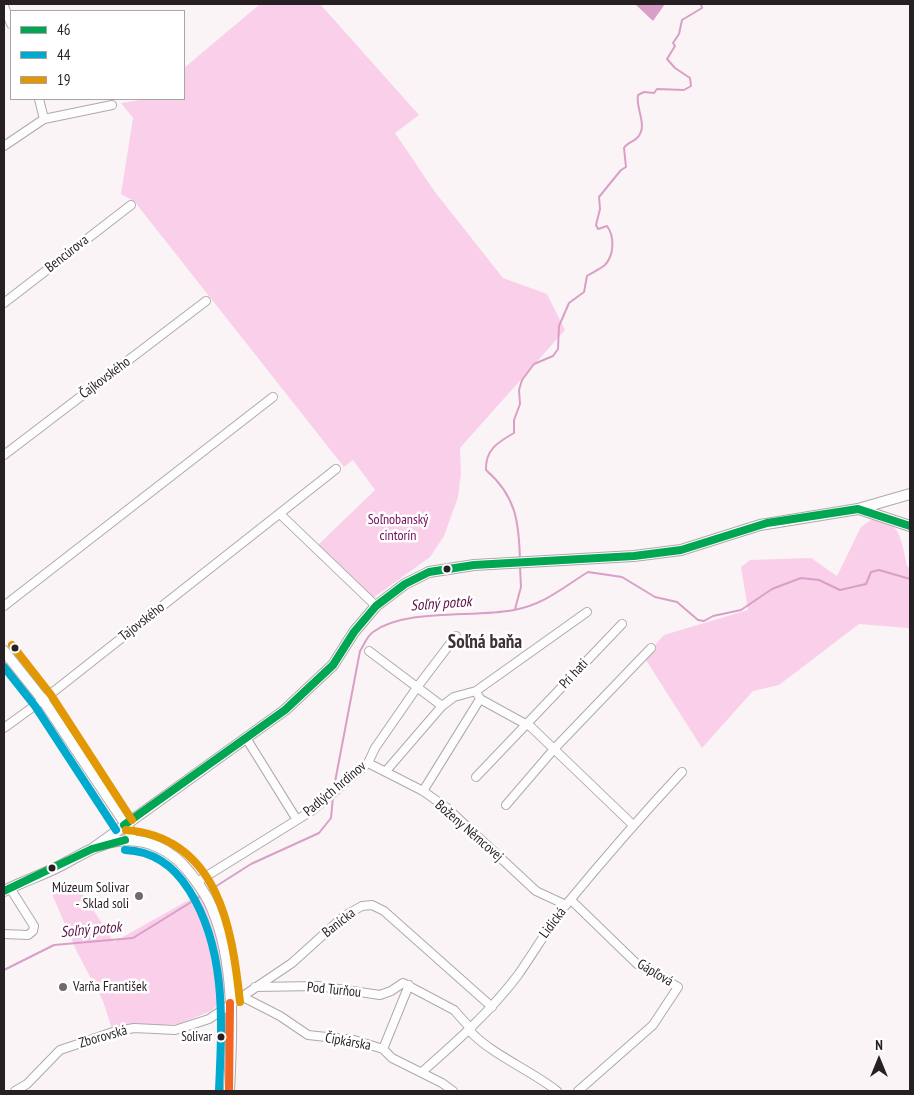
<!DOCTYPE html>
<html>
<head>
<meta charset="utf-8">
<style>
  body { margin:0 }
  #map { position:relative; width:914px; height:1095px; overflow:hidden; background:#faf4f7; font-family:"PT Sans Narrow",sans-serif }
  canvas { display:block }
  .frame { position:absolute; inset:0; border:5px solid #261f24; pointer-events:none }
  .legend { position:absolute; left:10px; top:10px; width:175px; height:90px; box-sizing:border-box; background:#fff; border:1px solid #a8a5a7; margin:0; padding:6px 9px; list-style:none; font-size:15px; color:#261f24 }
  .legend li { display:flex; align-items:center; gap:10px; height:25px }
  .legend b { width:25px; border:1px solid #a8a5a7 }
  .north { position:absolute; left:854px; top:1035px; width:50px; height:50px; -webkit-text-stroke:4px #fff; paint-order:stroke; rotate:0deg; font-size:14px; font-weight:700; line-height:20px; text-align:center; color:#261f24 }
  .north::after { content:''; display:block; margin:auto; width:18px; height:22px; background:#261f24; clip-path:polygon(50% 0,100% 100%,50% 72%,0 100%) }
</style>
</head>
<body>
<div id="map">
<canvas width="914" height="1095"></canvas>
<div class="frame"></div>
<ul class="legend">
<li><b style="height:6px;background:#00a651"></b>46</li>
<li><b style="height:6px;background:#00a9ce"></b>44</li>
<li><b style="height:6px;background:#e29804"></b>19</li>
</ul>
<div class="north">N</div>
</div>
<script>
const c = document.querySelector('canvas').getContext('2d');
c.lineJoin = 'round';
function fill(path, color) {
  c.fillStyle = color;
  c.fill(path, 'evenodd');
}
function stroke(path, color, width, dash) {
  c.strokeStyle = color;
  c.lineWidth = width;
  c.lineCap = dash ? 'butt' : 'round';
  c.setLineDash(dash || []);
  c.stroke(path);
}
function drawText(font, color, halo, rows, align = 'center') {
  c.font = font + ' "PT Sans Narrow",sans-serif';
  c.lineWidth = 5;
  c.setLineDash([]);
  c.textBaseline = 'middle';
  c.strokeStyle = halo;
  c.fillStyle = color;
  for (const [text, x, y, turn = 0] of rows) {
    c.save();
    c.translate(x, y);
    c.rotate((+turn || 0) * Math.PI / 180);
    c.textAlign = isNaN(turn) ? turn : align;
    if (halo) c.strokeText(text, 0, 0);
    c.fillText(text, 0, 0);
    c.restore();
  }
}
const green = new Path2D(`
  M 260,4 L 320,4 L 419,115 L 395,133 L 435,192 L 503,278 L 547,294 L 565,330 L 460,448 L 461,473 L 458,497 L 444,536 L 430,557 L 373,598 L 317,546 L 375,490 L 353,460 L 344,467 L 134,201 L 121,194 L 133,118 L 121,103 L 147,99 L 184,99 L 184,68 Z
  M 877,516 C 902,525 902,544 907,566 L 910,569 L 910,632 L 908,628 L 859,624 L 779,685 L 753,691 L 702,748 L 644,657 L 664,635 L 748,610 L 741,567 L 750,560 L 811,558 L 837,576 L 861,527 Z
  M 76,883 L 114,942 L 205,891 L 225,922 L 231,968 L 225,993 L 220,1003 L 211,1011 L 179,1024 L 122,1028 L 113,1032 L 103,1001 L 77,952 L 52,894 Z`);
const water = new Path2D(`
  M 635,4 L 665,4 L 653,21 Z`);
const stream = new Path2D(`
  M 520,560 C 519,522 516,496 486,470 C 485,450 498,442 514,433 L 514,420 L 520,404 L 519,390 L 522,380 L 534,364 L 553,356 L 558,349 L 559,326 L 569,303 L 584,292 L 587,276 C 593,272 600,269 605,265 C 614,255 615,237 607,226 L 598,229 L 596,225 L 600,209 L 599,197 L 621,170 L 626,167 L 624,148 C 627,143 633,142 637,138 C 649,126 635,108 638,95 L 644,92 L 654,93 L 657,89 L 684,90 L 691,86 L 690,78 L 675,68 L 667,59 L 675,46 L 673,43 L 679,34 L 682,20 L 702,8 L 701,4
  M 515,609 L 521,587 L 520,567
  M 334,787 L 360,651 C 364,645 367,636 373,632 C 406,608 473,618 514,610 C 545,604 562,588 588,572 L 622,577 L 655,597 L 677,602 L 698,620 L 704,621 L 713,616 L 741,610 L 772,589 L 801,578 L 819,580 L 840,590 L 866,584 L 871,572 L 879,570 L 910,579
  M 207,892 L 251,864 L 319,833 L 331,818 L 333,797
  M 4,970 L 54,945 L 133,938 L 201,896`);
const minor = new Path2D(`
  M 4,6 L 11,24
  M 39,99 L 44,119
  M 4,146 L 44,119 L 112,105
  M 4,303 L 131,205
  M 4,455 L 206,301
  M 280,514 L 376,606
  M 4,606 L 273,397
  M 369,651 L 442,706
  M 476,691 L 480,699 L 531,727 L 633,825
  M 4,728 L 48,696 L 336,469
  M 246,738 L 297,820
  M 368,763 L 423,791 L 447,808 L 536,891 L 566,905
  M 386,771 L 442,706 L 454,697 L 476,691 L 587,612
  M 476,777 L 622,624
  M 423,791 L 480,699
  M 506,805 L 554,749 L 651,648
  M 197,882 L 313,810 L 368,763 L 375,748 L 418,686 L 456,636
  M 571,900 L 637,964 L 678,987 L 653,1025 L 578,1091
  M 4,934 L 28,935 L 33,931 L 34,926 L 10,888
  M 255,987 L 318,986 L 380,995 L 391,991 L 403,983 L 454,1010 L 471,1029
  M 241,996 L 280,1016 L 308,1035 L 354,1040 L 383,1049 L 392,1058 L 442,1083 L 453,1091
  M 469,1030 C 490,1054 531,1070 557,1091
  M 383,1049 L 409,985
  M 422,1072 C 456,1042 490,1012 518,975 C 534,952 548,928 565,906 C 603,860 642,815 682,772
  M 15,1091 L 27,1084 L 60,1050 L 75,1045 L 113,1032 L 134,1028 L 175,1030 L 209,1019 L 292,963 L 344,916 L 362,906 L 372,905 L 384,911 L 492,1007`);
const tertiary = new Path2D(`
  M 859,509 L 910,526
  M 4,651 L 43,700 L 129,829 L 132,840
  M 92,849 L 285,710 L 333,665 L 354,632 L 376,606 L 405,584 L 429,572 L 474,565 L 634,556 L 681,550 L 760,525 L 858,509 L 910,494
  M 4,891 C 25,880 49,873 69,861 C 84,853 101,843 118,841 C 147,837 172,850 190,873 C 198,884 207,895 212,908 C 236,964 232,1032 229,1091`);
const bus1 = new Path2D(`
  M 124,825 L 285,710 L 333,665 L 354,632 L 376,606 L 405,584 L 429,572 L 474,565 L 634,556 L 681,550 L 767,523 L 858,509 L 910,526
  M 4,891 L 92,849 L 125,840`);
const bus2 = new Path2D(`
  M 4,667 L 35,706 L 116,830
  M 125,850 C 154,851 174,866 189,890 C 227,950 222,1023 219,1090`);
const bus3 = new Path2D(`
  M 12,645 L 51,695 L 132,820
  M 126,830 C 218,838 232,927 240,1002`);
const bus4 = new Path2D(`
  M 229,1091 L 230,1003`);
const markers = [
  [447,569,4.5,"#261f24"],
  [15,648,4.5,"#261f24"],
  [52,868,4.5,"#261f24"],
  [139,896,5,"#706a6e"],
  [63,987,5,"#706a6e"],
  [221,1037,4.5,"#261f24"]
];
const busNames = [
  ["Solivar",212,1037]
];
const streetNames = [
  ["Bencúrova",67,254,-38],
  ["Čajkovského",105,378,-37],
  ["Tajovského",142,622,-38],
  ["Pri hati",574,674,-47],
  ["Padlých hrdinov",335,789,-40],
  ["Boženy Němcovej",469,831,41],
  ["Banícka",339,923,-38],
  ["Lidická",553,923,-53],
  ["Gápľová",655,973,31],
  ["Pod Turňou",334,990,6],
  ["Zborovská",103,1037,-16],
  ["Čipkárska",348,1042,10]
];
const parkNames = [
  ["Soľnobanský",398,520],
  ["cintorín",398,536]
];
const poiNames = [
  ["Múzeum Solivar",129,888],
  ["- Sklad soli",129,904],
  ["Varňa František",73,987,"left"]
];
const waterNames = [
  ["Soľný potok",441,604,-4],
  ["Soľný potok",91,930,-5]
];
const districtNames = [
  ["Soľná baňa",485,643]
];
fill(green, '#facfea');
fill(water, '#da9fc6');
stroke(stream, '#da9fc6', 2);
stroke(minor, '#afa9ac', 10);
stroke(tertiary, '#afa9ac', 12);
stroke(minor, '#fefdfe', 8);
stroke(tertiary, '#fefdfe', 10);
stroke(bus1, '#00a651', 8);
stroke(bus2, '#00a9ce', 8);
stroke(bus3, '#e29804', 8);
stroke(bus4, '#f26522', 8);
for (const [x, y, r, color] of markers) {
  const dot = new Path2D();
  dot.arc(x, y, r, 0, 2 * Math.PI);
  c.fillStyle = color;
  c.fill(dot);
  stroke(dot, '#fff', 2);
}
drawText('13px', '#261f24', '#fff', busNames, 'right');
drawText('14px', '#261f24', '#fff', streetNames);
drawText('14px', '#710a58', '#fff', parkNames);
drawText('14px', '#261f24', '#fff', poiNames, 'right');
drawText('italic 15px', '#5d1249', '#fff', waterNames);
drawText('bold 19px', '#3e2f38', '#fff', districtNames);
</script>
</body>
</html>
